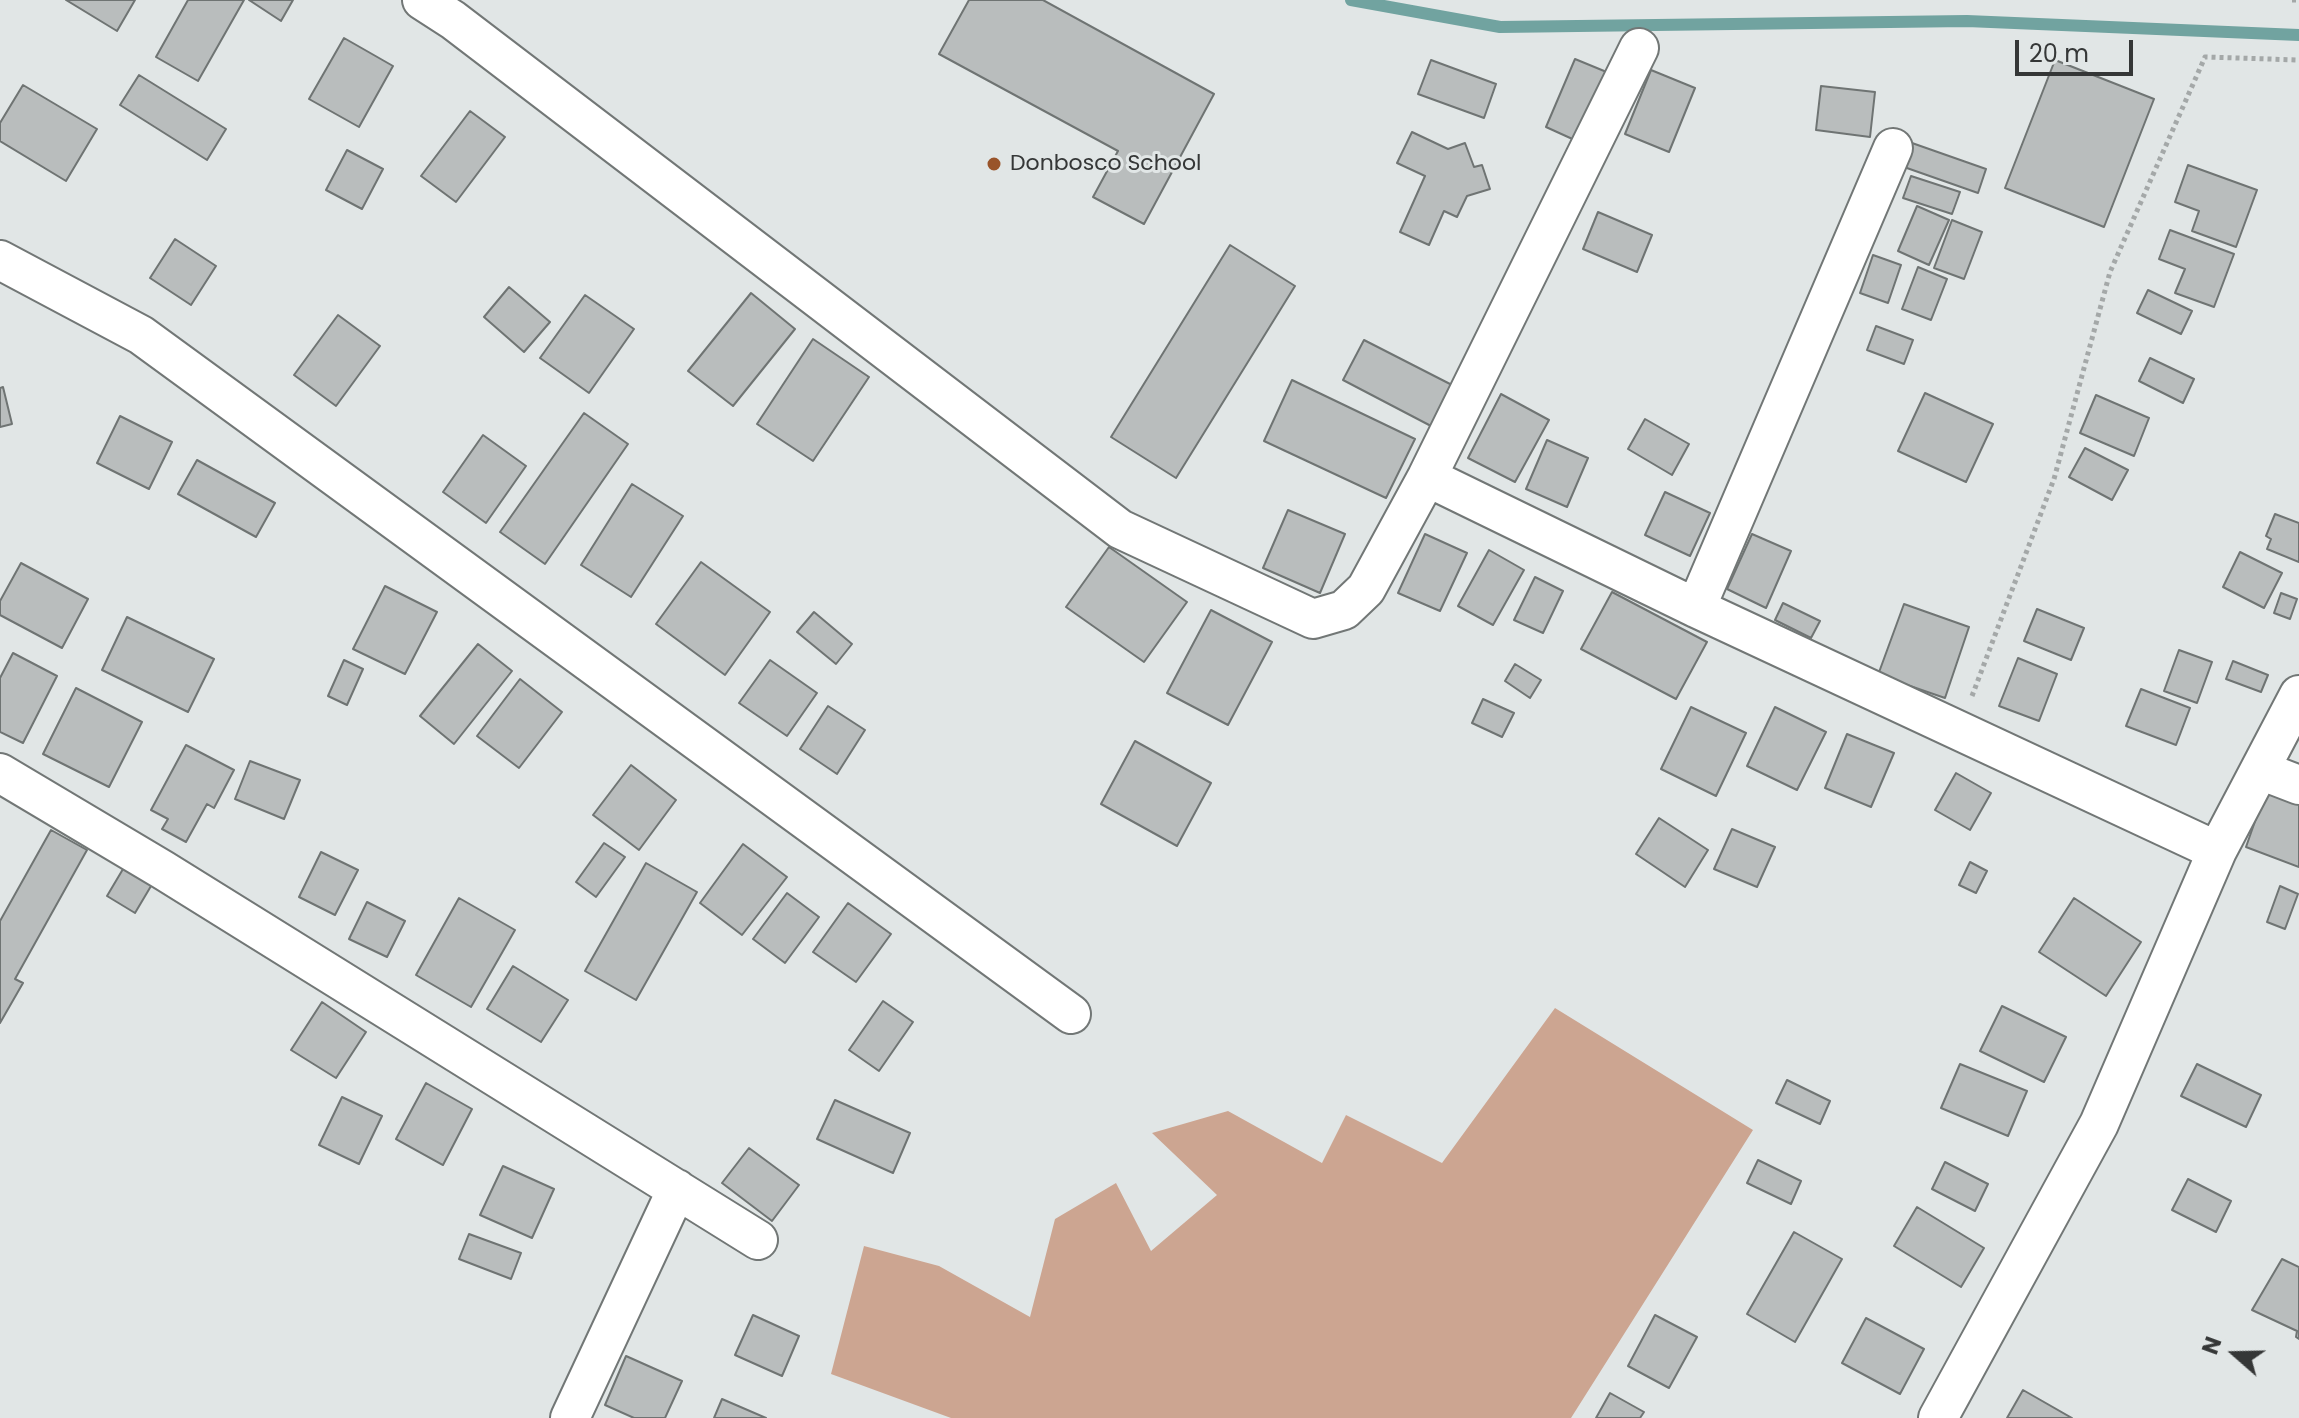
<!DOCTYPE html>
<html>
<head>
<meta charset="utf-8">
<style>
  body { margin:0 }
  #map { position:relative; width:2299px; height:1418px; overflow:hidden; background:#e1e6e6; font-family:Poppins,sans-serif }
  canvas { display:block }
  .north { position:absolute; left:2195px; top:1314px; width:80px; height:80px; -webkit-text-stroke:6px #e1e6e6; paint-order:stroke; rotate:290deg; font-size:22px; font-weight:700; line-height:32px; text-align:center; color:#353737 }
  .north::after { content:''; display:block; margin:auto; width:28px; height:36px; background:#353737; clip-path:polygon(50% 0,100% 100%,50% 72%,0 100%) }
  .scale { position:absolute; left:2015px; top:40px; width:118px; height:36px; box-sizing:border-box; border:4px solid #353737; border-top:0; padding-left:10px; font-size:24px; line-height:28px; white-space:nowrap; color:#353737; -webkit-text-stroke:6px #e1e6e6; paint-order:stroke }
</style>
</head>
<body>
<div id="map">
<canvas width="2299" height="1418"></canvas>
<div class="north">N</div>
<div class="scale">20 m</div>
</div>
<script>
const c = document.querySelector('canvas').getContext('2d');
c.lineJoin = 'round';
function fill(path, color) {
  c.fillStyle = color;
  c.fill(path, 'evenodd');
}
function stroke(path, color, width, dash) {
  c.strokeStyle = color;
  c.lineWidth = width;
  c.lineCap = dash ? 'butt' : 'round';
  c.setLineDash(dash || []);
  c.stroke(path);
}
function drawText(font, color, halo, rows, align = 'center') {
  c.font = font + ' Poppins,sans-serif';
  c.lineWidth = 6;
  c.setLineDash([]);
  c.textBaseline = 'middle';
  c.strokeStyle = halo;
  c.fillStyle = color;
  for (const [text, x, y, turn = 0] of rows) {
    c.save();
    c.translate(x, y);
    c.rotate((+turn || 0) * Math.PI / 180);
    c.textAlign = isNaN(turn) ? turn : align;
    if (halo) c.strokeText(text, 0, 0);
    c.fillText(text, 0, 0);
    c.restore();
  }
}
const forest = new Path2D(`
  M 1555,1008 L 1753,1130 L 1571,1418 L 951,1418 L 831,1374 L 864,1246 L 939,1266 L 1030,1317 L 1055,1219 L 1116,1183 L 1151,1251 L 1217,1195 L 1152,1133 L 1228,1111 L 1322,1163 L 1346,1115 L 1442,1163 Z`);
const stream = new Path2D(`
  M 1351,0 L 1500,27 L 1967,21 L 2299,35`);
const building = new Path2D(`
  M 66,0 L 135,0 L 117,31 Z
  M 188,0 L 244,0 L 198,81 L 156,57 Z
  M 249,0 L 293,0 L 281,21 Z
  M 969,0 L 1043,0 L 1214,94 L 1144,224 L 1093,197 L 1118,151 L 939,54 Z
  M 344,38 L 393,66 L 359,127 L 309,99 Z
  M 1575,59 L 1609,73 L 1579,142 L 1546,127 Z
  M 1431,60 L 1496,84 L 1484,118 L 1418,94 Z
  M 2055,60 L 2154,99 L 2104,227 L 2005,188 Z
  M 1651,70 L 1695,88 L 1669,152 L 1625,134 Z
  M 139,75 L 226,129 L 207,160 L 120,105 Z
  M 23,85 L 97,129 L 66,181 L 0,141 L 0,123 Z
  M 1821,86 L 1875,92 L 1870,137 L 1816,130 Z
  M 470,111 L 505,137 L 456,202 L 421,176 Z
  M 1412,132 L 1448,149 L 1465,143 L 1474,167 L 1482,165 L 1490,189 L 1467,196 L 1457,217 L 1444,211 L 1429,245 L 1400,232 L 1425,176 L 1397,163 Z
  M 1912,143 L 1986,169 L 1978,193 L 1904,167 Z
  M 347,150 L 383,169 L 362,209 L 326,190 Z
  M 2188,165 L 2257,190 L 2236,247 L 2192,231 L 2199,211 L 2175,202 Z
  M 1911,176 L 1960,192 L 1952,214 L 1903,198 Z
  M 1917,206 L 1949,220 L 1929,265 L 1898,251 Z
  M 1598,212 L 1652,235 L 1637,272 L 1583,249 Z
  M 1952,220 L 1982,232 L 1964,279 L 1934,268 Z
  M 2170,230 L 2234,254 L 2214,307 L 2175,293 L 2185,269 L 2159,259 Z
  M 175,239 L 216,266 L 191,305 L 150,278 Z
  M 1230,245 L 1295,286 L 1176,478 L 1111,437 Z
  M 1873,255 L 1901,265 L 1888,303 L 1860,293 Z
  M 1918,267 L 1947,279 L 1931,320 L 1902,309 Z
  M 509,287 L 550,322 L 524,352 L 484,317 Z
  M 2148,290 L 2192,311 L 2181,334 L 2137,313 Z
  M 751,293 L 795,329 L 733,406 L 688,371 Z
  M 585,295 L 634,329 L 589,393 L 540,358 Z
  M 338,315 L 380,346 L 336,406 L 294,375 Z
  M 1876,326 L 1913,340 L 1904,364 L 1867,350 Z
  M 813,339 L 869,377 L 813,461 L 757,424 Z
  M 1364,340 L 1452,385 L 1431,426 L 1343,380 Z
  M 2150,358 L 2194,379 L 2183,403 L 2139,381 Z
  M 1292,380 L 1415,439 L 1386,498 L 1264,441 Z
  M 3,387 L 12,424 L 0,427 L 0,388 Z
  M 1925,393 L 1993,424 L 1966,482 L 1898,451 Z
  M 1501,394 L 1549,420 L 1515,482 L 1468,458 Z
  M 2096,395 L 2149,418 L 2134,456 L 2080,433 Z
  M 584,413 L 628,444 L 545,564 L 500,532 Z
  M 120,416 L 172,442 L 149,489 L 97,463 Z
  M 1645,419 L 1689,444 L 1672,475 L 1628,449 Z
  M 483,435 L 526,466 L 486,523 L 443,492 Z
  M 1547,440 L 1588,458 L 1567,507 L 1526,489 Z
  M 2085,448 L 2128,470 L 2112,500 L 2069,477 Z
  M 197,460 L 275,503 L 256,537 L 178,494 Z
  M 632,484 L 683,516 L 631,597 L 581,565 Z
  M 1665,492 L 1710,513 L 1690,556 L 1645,535 Z
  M 1288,510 L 1345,534 L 1320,593 L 1263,568 Z
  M 2275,514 L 2299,523 L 2299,562 L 2267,549 L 2271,539 L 2266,536 Z
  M 1425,534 L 1467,553 L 1440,611 L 1398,593 Z
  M 1752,534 L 1791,551 L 1766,608 L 1727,589 Z
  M 1109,547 L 1187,602 L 1144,662 L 1066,607 Z
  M 1489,550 L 1524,570 L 1493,625 L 1458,606 Z
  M 2240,552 L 2282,573 L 2264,608 L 2223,587 Z
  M 701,562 L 770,612 L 725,675 L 656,624 Z
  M 21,563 L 88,599 L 62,648 L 0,615 L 0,601 Z
  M 1535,577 L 1563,591 L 1543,633 L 1514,620 Z
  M 385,586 L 437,612 L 405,674 L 353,649 Z
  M 1612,592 L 1707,642 L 1676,699 L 1581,649 Z
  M 2281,593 L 2297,599 L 2290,619 L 2274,613 Z
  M 1783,603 L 1820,621 L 1811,638 L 1775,620 Z
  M 1904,604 L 1969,627 L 1945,698 L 1878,675 Z
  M 2037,609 L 2084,628 L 2071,660 L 2024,641 Z
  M 1211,610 L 1272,642 L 1228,725 L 1167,693 Z
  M 814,612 L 852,644 L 836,664 L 797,632 Z
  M 127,617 L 214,659 L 188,712 L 102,670 Z
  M 478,644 L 512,671 L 454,744 L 420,716 Z
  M 2179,650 L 2212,662 L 2197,703 L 2164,691 Z
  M 13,653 L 57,676 L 23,743 L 0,732 L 0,678 Z
  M 2018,658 L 2057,674 L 2039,721 L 1999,706 Z
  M 344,660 L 363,669 L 347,705 L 328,696 Z
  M 770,660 L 817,693 L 787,736 L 739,703 Z
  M 2233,661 L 2268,675 L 2261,692 L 2226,679 Z
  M 1515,664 L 1541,680 L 1530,698 L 1505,681 Z
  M 520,679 L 562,712 L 519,768 L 477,736 Z
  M 76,688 L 142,722 L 109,787 L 43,754 Z
  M 2141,689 L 2190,708 L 2176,745 L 2126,726 Z
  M 1483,699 L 1514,713 L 1502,737 L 1472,723 Z
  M 828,706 L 865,730 L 837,774 L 800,749 Z
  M 1691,707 L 1746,733 L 1716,796 L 1661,769 Z
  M 1775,707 L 1826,732 L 1797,790 L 1747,766 Z
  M 1847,734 L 1894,753 L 1871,807 L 1825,788 Z
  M 1135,741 L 1211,783 L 1177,846 L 1101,804 Z
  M 186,745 L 234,770 L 214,808 L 207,804 L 186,842 L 162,829 L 168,819 L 151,810 Z
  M 250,761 L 300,780 L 284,819 L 235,799 Z
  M 631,765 L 676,800 L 639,850 L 593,815 Z
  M 1956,773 L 1991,793 L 1970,830 L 1935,810 Z
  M 2267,787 L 2299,799 L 2299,867 L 2246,847 Z
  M 1659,818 L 1708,850 L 1685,887 L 1636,854 Z
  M 1732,829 L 1775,847 L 1757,887 L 1714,869 Z
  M 51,830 L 87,850 L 15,979 L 23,983 L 0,1023 L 0,921 Z
  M 604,843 L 625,857 L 596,897 L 576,882 Z
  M 743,844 L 787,877 L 742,935 L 700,903 Z
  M 321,852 L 358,870 L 335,915 L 299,897 Z
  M 1970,862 L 1987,871 L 1976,893 L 1959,885 Z
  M 646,863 L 697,892 L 636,1000 L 585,971 Z
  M 126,864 L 154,881 L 135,913 L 107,896 Z
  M 2280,886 L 2298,894 L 2285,929 L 2267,922 Z
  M 787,893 L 819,917 L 785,963 L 753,939 Z
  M 459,898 L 515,930 L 471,1007 L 416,975 Z
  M 2074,898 L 2141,942 L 2106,996 L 2039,952 Z
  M 367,902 L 405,921 L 387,957 L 349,939 Z
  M 848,903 L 891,934 L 856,982 L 813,952 Z
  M 513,966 L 568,1000 L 541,1042 L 487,1009 Z
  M 883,1001 L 913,1022 L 879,1071 L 849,1050 Z
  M 322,1002 L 366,1032 L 336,1078 L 291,1050 Z
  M 2002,1006 L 2066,1037 L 2044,1082 L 1980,1051 Z
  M 1960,1064 L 2027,1091 L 2008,1136 L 1941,1108 Z
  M 2197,1064 L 2261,1095 L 2246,1127 L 2181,1096 Z
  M 1787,1080 L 1830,1101 L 1820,1124 L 1776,1103 Z
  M 426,1083 L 472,1109 L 443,1165 L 396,1139 Z
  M 342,1097 L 382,1116 L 359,1164 L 319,1145 Z
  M 835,1100 L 910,1133 L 893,1173 L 817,1139 Z
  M 749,1148 L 799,1185 L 772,1221 L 722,1183 Z
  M 1758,1160 L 1801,1181 L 1791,1204 L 1747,1183 Z
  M 1945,1162 L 1988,1184 L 1975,1211 L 1932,1189 Z
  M 503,1166 L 554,1189 L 532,1238 L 480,1215 Z
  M 2188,1179 L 2231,1201 L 2216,1232 L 2172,1210 Z
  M 1917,1207 L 1984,1248 L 1961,1287 L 1894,1246 Z
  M 1794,1232 L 1842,1259 L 1795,1342 L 1747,1314 Z
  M 469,1234 L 521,1253 L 511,1279 L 459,1259 Z
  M 2282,1259 L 2299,1267 L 2299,1339 L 2296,1337 L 2297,1331 L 2252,1310 Z
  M 753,1315 L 799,1336 L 782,1376 L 735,1355 Z
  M 1655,1315 L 1697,1337 L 1669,1388 L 1628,1366 Z
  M 1866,1318 L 1924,1349 L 1900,1394 L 1842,1363 Z
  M 626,1356 L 682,1381 L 665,1418 L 634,1418 L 605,1405 Z
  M 2023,1390 L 2072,1418 L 2007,1418 Z
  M 1610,1393 L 1644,1412 L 1640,1418 L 1596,1418 Z
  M 722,1399 L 766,1418 L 714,1418 Z`);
const path = new Path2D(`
  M 2292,0 L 2299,0
  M 1972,696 L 2054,479 L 2110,272 L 2205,57 L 2299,60`);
const minor = new Path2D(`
  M 422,0 L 453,20 L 1120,529 L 1313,619 L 1344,610 L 1366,589 L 1427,477 L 1639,48
  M 0,260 L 141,335 L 1071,1014
  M 1427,477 L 1696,608 L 2217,851
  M 1696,608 L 1893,148
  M 2260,770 L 2299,785
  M 0,773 L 163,870 L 758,1240
  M 570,1418 L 677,1189
  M 1938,1418 L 2099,1124 L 2217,851 L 2299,695`);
const markers = [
  [994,164,8,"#99542a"]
];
const poiNames = [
  ["Donbosco School",1010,164]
];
fill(forest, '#cca591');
stroke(stream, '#71a3a0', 12);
fill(building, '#b9bdbd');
stroke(building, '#6f7473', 2);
stroke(minor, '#727776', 42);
stroke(path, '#a4a8a8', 5, [4, 4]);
stroke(minor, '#fff', 38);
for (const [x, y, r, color] of markers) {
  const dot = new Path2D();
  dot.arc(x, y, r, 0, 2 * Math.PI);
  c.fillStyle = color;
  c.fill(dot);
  stroke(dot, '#e1e6e6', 3);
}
drawText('22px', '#353737', '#e1e6e6', poiNames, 'left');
</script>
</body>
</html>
